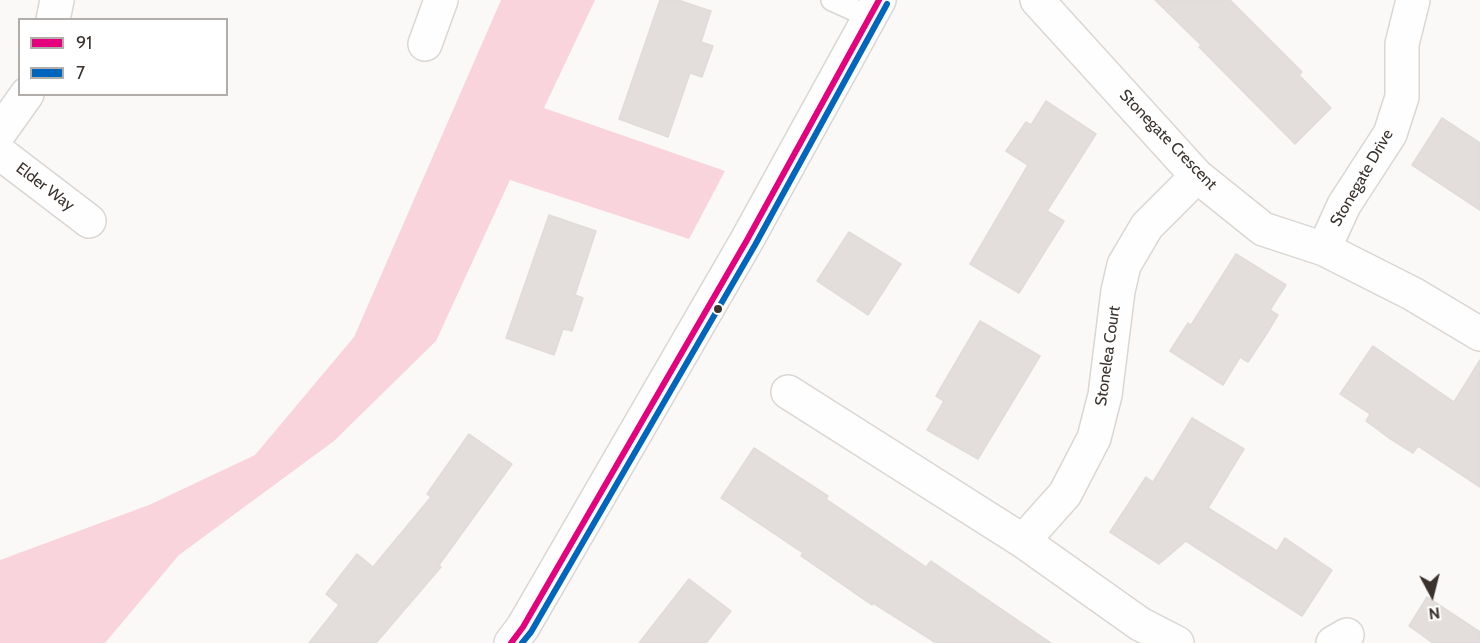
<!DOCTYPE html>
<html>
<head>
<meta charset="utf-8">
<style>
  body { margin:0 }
  #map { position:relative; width:1480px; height:643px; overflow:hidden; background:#fbf9f7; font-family:Cabin,sans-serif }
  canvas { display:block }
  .legend { position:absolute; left:18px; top:18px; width:210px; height:78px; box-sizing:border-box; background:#fff; border:2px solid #b0adab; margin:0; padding:8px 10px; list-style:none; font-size:18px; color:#3a322c }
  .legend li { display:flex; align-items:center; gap:12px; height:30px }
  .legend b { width:30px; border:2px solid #b0adab }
  .north { position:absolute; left:1402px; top:565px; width:60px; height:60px; -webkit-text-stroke:4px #fff; paint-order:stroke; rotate:173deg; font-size:16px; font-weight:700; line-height:24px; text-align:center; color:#3a322c }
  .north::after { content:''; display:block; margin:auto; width:21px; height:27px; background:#3a322c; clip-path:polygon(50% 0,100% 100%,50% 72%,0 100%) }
</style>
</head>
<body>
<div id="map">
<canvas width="1480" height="643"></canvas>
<ul class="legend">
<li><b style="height:8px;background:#e5007d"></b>91</li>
<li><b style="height:8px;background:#0065bd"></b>7</li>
</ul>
<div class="north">N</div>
</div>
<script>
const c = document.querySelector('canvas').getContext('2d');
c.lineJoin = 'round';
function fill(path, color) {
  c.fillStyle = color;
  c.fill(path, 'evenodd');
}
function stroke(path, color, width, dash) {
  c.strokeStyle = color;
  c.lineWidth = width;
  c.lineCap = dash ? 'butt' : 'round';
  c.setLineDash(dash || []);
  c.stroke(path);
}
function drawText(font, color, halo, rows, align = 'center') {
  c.font = font + ' Cabin,sans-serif';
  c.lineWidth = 4.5;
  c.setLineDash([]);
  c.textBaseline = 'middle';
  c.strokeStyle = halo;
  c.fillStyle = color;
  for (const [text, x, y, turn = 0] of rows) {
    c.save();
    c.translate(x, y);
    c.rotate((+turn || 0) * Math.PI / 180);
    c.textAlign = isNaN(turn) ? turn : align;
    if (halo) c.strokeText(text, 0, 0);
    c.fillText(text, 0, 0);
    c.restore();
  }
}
const green = new Path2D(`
  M 501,0 L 595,0 L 544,108 L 725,171 L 689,239 L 510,180 L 436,341 L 334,441 L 179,555 L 105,643 L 0,643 L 0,560 L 149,505 L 255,455 L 354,337 Z`);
const building = new Path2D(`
  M 660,0 L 678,0 L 711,11 L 701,42 L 713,46 L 702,77 L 690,73 L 668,137 L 619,119 Z
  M 1155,0 L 1230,0 L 1302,72 L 1299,75 L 1331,108 L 1295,144 L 1199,47 L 1201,45 Z
  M 1046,101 L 1096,134 L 1047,211 L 1064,221 L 1019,293 L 970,264 L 1028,165 L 1006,151 L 1026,122 L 1031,125 Z
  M 1442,118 L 1480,143 L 1480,210 L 1412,165 Z
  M 549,215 L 596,231 L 575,295 L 583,298 L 572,331 L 563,329 L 554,355 L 506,338 Z
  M 849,232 L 901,264 L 868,315 L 817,281 Z
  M 1236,254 L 1286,285 L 1270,310 L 1278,315 L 1264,338 L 1248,362 L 1240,357 L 1223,385 L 1170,351 L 1188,323 L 1191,325 Z
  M 980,321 L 1040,356 L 978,459 L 927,430 L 944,401 L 936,396 Z
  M 1373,346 L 1454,402 L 1480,360 L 1480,487 L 1418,446 L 1413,453 L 1389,438 L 1366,421 L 1370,414 L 1340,394 Z
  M 1192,418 L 1244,449 L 1208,508 L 1277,551 L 1285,538 L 1332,570 L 1302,616 L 1186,541 L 1159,564 L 1110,532 L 1146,477 L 1153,482 Z
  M 469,434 L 512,464 L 439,565 L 441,567 L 376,643 L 309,643 L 339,605 L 326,594 L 357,554 L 373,567 L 431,497 L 427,494 Z
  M 754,448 L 828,496 L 826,499 L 926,567 L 931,561 L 1051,643 L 936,643 L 873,603 L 872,605 L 801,556 L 803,553 L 721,498 Z
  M 689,579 L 731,611 L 706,643 L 639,643 Z
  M 1427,597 L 1480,632 L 1480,643 L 1433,643 L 1409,626 Z`);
const service = new Path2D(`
  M 832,0 L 870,17`);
const minor = new Path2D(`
  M 1037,0 L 1197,176 L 1263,229 L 1324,249 L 1413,294 L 1480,334
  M 53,20 L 57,0
  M 425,44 L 441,0
  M 0,132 L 27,94
  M 0,153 L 89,221
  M 1324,249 L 1344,205 L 1390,134 L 1402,97 L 1402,44 L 1413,0
  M 788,392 L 1023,541 L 1140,624 L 1177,643
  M 1023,541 L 1065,494 L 1094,438 L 1105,395 L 1118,291 L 1124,265 L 1147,226 L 1197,176
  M 1333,643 L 1347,635`);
const tertiary = new Path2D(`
  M 511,643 L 523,627 L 747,240 L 879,0`);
const bus1 = new Path2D(`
  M 511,643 L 523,627 L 747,240 L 879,0`);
const bus2 = new Path2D(`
  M 522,643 L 531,632 L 755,245 L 887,4`);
const markers = [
  [718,309,5,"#3a322c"]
];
const streetNames = [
  ["Stonegate Crescent",1168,140,46],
  ["Stonegate Drive",1362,178,-60],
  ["Elder Way",45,187,37],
  ["Stonelea Court",1108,356,-82]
];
fill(green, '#f9d4dd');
fill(building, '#e3dedc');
stroke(building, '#e1dbda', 1.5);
stroke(service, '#dbd6d2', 24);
stroke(minor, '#dbd6d2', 36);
stroke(tertiary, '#dbd6d2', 36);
stroke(service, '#fefefe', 21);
stroke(minor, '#fefefe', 33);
stroke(tertiary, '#fefefe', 33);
stroke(bus1, '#e5007d', 6);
stroke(bus2, '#0065bd', 6);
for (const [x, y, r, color] of markers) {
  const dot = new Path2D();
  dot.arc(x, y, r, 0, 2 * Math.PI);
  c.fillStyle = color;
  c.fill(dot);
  stroke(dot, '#fff', 2);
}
drawText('16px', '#3a322c', '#fff', streetNames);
</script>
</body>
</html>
